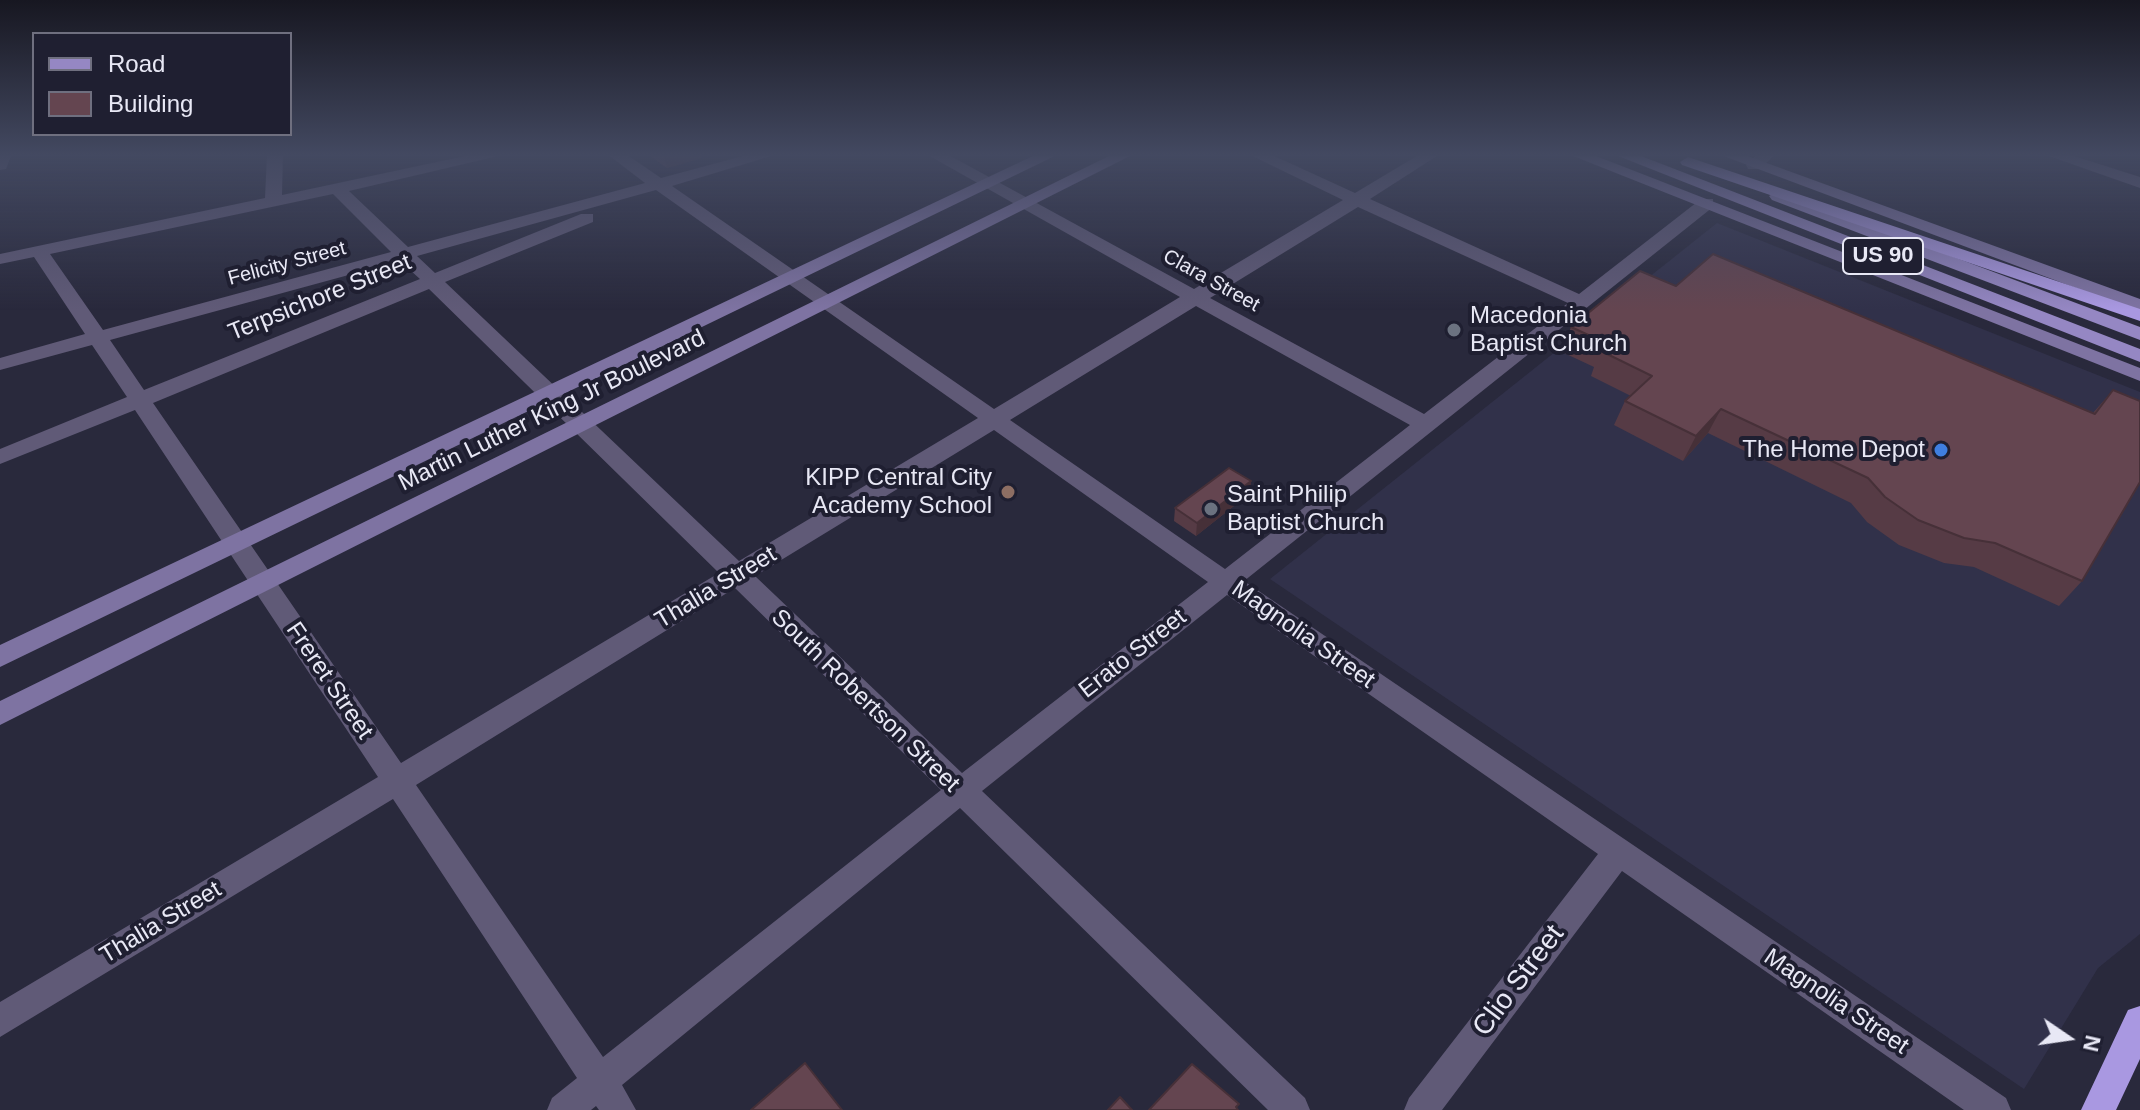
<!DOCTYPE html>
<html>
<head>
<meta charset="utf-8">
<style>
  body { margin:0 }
  #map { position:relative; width:2140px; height:1110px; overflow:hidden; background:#29293c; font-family:Helvetica,sans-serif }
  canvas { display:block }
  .legend { position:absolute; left:32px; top:32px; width:260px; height:104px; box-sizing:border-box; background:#1f1f31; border:2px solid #6f6f7f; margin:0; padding:10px 14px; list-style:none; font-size:24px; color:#e8e8f5 }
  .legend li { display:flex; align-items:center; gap:16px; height:40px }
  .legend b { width:40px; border:2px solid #6f6f7f }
  .north { position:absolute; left:2028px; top:998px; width:80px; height:80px; -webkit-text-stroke:6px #1f1f31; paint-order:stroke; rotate:103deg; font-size:22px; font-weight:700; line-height:32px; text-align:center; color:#e8e8f5 }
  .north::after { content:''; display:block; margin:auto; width:28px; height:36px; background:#e8e8f5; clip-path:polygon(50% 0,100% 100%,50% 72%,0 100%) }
</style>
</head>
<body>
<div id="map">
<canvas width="2140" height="1110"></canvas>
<ul class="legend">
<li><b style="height:10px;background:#9587c3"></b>Road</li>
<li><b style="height:22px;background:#644550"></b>Building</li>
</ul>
<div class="north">N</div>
</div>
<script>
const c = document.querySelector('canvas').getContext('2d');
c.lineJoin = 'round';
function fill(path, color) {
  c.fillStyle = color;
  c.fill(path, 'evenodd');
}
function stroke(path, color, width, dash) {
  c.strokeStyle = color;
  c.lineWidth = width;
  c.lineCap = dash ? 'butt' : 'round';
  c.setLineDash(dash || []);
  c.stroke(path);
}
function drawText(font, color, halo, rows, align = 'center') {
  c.font = font + ' Helvetica,sans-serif';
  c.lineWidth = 8;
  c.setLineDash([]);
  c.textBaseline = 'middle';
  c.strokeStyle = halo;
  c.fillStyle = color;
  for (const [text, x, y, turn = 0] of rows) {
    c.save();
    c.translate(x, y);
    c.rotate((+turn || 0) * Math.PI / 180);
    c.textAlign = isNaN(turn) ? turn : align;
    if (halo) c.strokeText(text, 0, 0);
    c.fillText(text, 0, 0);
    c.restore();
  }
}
const built = new Path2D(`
  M 1717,223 L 2140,392 L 2140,934 L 2098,968 L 2024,1089 L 1270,579 Z`);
const street = new Path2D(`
  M 0,154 L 12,154 L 6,169 L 0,170 Z
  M 267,154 L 283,154 L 282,195 L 474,154 L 507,154 L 349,191 L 408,247 L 645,183 L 607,154 L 626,154 L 661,178 L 750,154 L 778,154 L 672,186 L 994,409 L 1180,297 L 926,154 L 947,154 L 1194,289 L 1343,200 L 1248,154 L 1270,154 L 1355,193 L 1420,154 L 1440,154 L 1370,199 L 1579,294 L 1701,199 L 1713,199 L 1713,207 L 1244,581 L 2006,1098 L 2011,1110 L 1964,1110 L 1622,871 L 1442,1110 L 1404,1110 L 1409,1098 L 1598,854 L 1227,595 L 982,791 L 1305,1098 L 1310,1110 L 1268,1110 L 960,808 L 622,1085 L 636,1110 L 599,1110 L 596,1106 L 591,1110 L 547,1110 L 552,1098 L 577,1078 L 393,799 L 0,1037 L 0,1002 L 378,777 L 135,410 L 0,464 L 0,449 L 127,397 L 92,345 L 0,370 L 0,358 L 85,334 L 34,257 L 0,264 L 0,254 L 265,198 ZM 656,190 L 978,418 L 739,561 L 445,282 L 593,222 L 593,214 L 581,214 L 435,273 L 417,256 ZM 333,194 L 391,252 L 103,330 L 50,254 ZM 1358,207 L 1568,303 L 1424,414 L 1210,298 ZM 400,261 L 420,279 L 144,390 L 110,340 ZM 429,289 L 719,573 L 401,763 L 153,403 ZM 1196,306 L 1410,425 L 1225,569 L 1010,420 ZM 994,430 L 1208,582 L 962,773 L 755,576 ZM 735,588 L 941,790 L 603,1057 L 416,785 Z
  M 1757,154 L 1776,154 L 1760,169 L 1748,169 L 1746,165 Z
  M 2043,154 L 2068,154 L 2140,177 L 2140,188 Z`);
const secondary = new Path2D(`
  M 1037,154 L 1059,154 L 0,667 L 0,645 Z
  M 1113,154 L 1134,154 L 0,725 L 0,701 Z
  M 1568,154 L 1591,154 L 2140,368 L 2140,381 Z
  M 1718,154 L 1742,154 L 2140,299 L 2140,312 Z`);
const primary = new Path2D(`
  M 1613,154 L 1636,154 L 2140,349 L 2140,362 Z
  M 1778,191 L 2140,327 L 2140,340 L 1772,200 L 1769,196 Z`);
const highway = new Path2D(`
  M 1688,157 L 2140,309 L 2140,321 L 1682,165 L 1680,162 Z
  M 2140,1006 L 2140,1059 L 2116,1110 L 2081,1110 L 2128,1010 Z`);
const wall = new Path2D(`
  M 647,154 L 702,154 L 702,158 L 667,168 Z
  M 1676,286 L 2093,413 L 2113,390 L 2082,581 L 2059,606 L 1974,567 L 1944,563 L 1899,545 L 1867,522 L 1851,503 L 1708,433 L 1683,461 L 1614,425 L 1625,401 L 1631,396 L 1591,376 L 1594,367 L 1562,352 L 1571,327 Z
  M 1251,481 L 1249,494 L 1196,536 L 1174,521 L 1175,508 Z`);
const shadedWall = new Path2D(`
  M 663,154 L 702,154 L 702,158 L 667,168 Z
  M 1721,409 L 1708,433 L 1683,461 L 1696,436 Z
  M 1251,481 L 1249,494 L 1196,536 L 1197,523 Z`);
const building = new Path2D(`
  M 1713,254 L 2095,414 L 2113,390 L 2140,401 L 2140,482 L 2082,581 L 1995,543 L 1964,538 L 1918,520 L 1885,497 L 1868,478 L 1721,409 L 1696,436 L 1625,401 L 1652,376 L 1601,351 L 1608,344 L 1571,327 L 1640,271 L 1676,286 Z
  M 1229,468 L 1251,481 L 1197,523 L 1175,508 Z
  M 805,1063 L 842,1110 L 751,1110 Z
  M 1192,1064 L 1239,1104 L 1236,1107 L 1238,1110 L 1149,1110 Z
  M 1120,1097 L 1132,1110 L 1108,1110 Z`);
const markers = [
  [1454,330,8,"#6b7280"],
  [1941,450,8,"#3f7fe0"],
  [1008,492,8,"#8d6e63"],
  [1211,509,8,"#6b7280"]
];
const farStreetnames = [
  ["Felicity Street",287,264,-15],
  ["Clara Street",1211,281,29]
];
const shields = [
  [1883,256,80]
];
const shieldNames = [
  ["US 90",1883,256]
];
const streetNames = [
  ["Terpsichore Street",320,298,-22],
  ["Martin Luther King Jr Boulevard",552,411,-26],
  ["Thalia Street",716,588,-31],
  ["Magnolia Street",1303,635,35],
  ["Erato Street",1133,654,-38],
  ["Freret Street",329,681,56],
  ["South Robertson Street",865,701,44],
  ["Thalia Street",161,923,-31],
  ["Magnolia Street",1836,1002,34]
];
const poiNames = [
  ["Macedonia",1470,316],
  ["Baptist Church",1470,344],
  ["The Home Depot",1925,450,"right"],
  ["KIPP Central City",992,478,"right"],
  ["Academy School",992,506,"right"],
  ["Saint Philip",1227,495],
  ["Baptist Church",1227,523]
];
const nearStreetnames = [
  ["Clio Street",1519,981,-53]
];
fill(built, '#31314a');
fill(street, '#605a77');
fill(secondary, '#7e73a2');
fill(primary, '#9587c3');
fill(highway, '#a998e1');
fill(wall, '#563b45');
fill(shadedWall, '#463038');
fill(building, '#644550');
stroke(building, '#463038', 2);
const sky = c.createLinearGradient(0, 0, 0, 310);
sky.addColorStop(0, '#171721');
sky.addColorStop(0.5, '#434961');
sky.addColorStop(1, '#43496100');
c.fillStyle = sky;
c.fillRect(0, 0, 2140, 310);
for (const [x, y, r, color] of markers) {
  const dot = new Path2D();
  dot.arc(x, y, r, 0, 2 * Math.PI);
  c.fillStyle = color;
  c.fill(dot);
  stroke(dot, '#1f1f31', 3);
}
drawText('20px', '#e8e8f5', '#1f1f31', farStreetnames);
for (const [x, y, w] of shields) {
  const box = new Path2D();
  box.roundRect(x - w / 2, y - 18, w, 36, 6);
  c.fillStyle = '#1f1f31';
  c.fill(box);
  stroke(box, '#e8e8f5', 2);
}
drawText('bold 22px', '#e8e8f5', null, shieldNames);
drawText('24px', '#e8e8f5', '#1f1f31', streetNames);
drawText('24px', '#e8e8f5', '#1f1f31', poiNames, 'left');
drawText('28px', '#e8e8f5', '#1f1f31', nearStreetnames);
</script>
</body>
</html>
